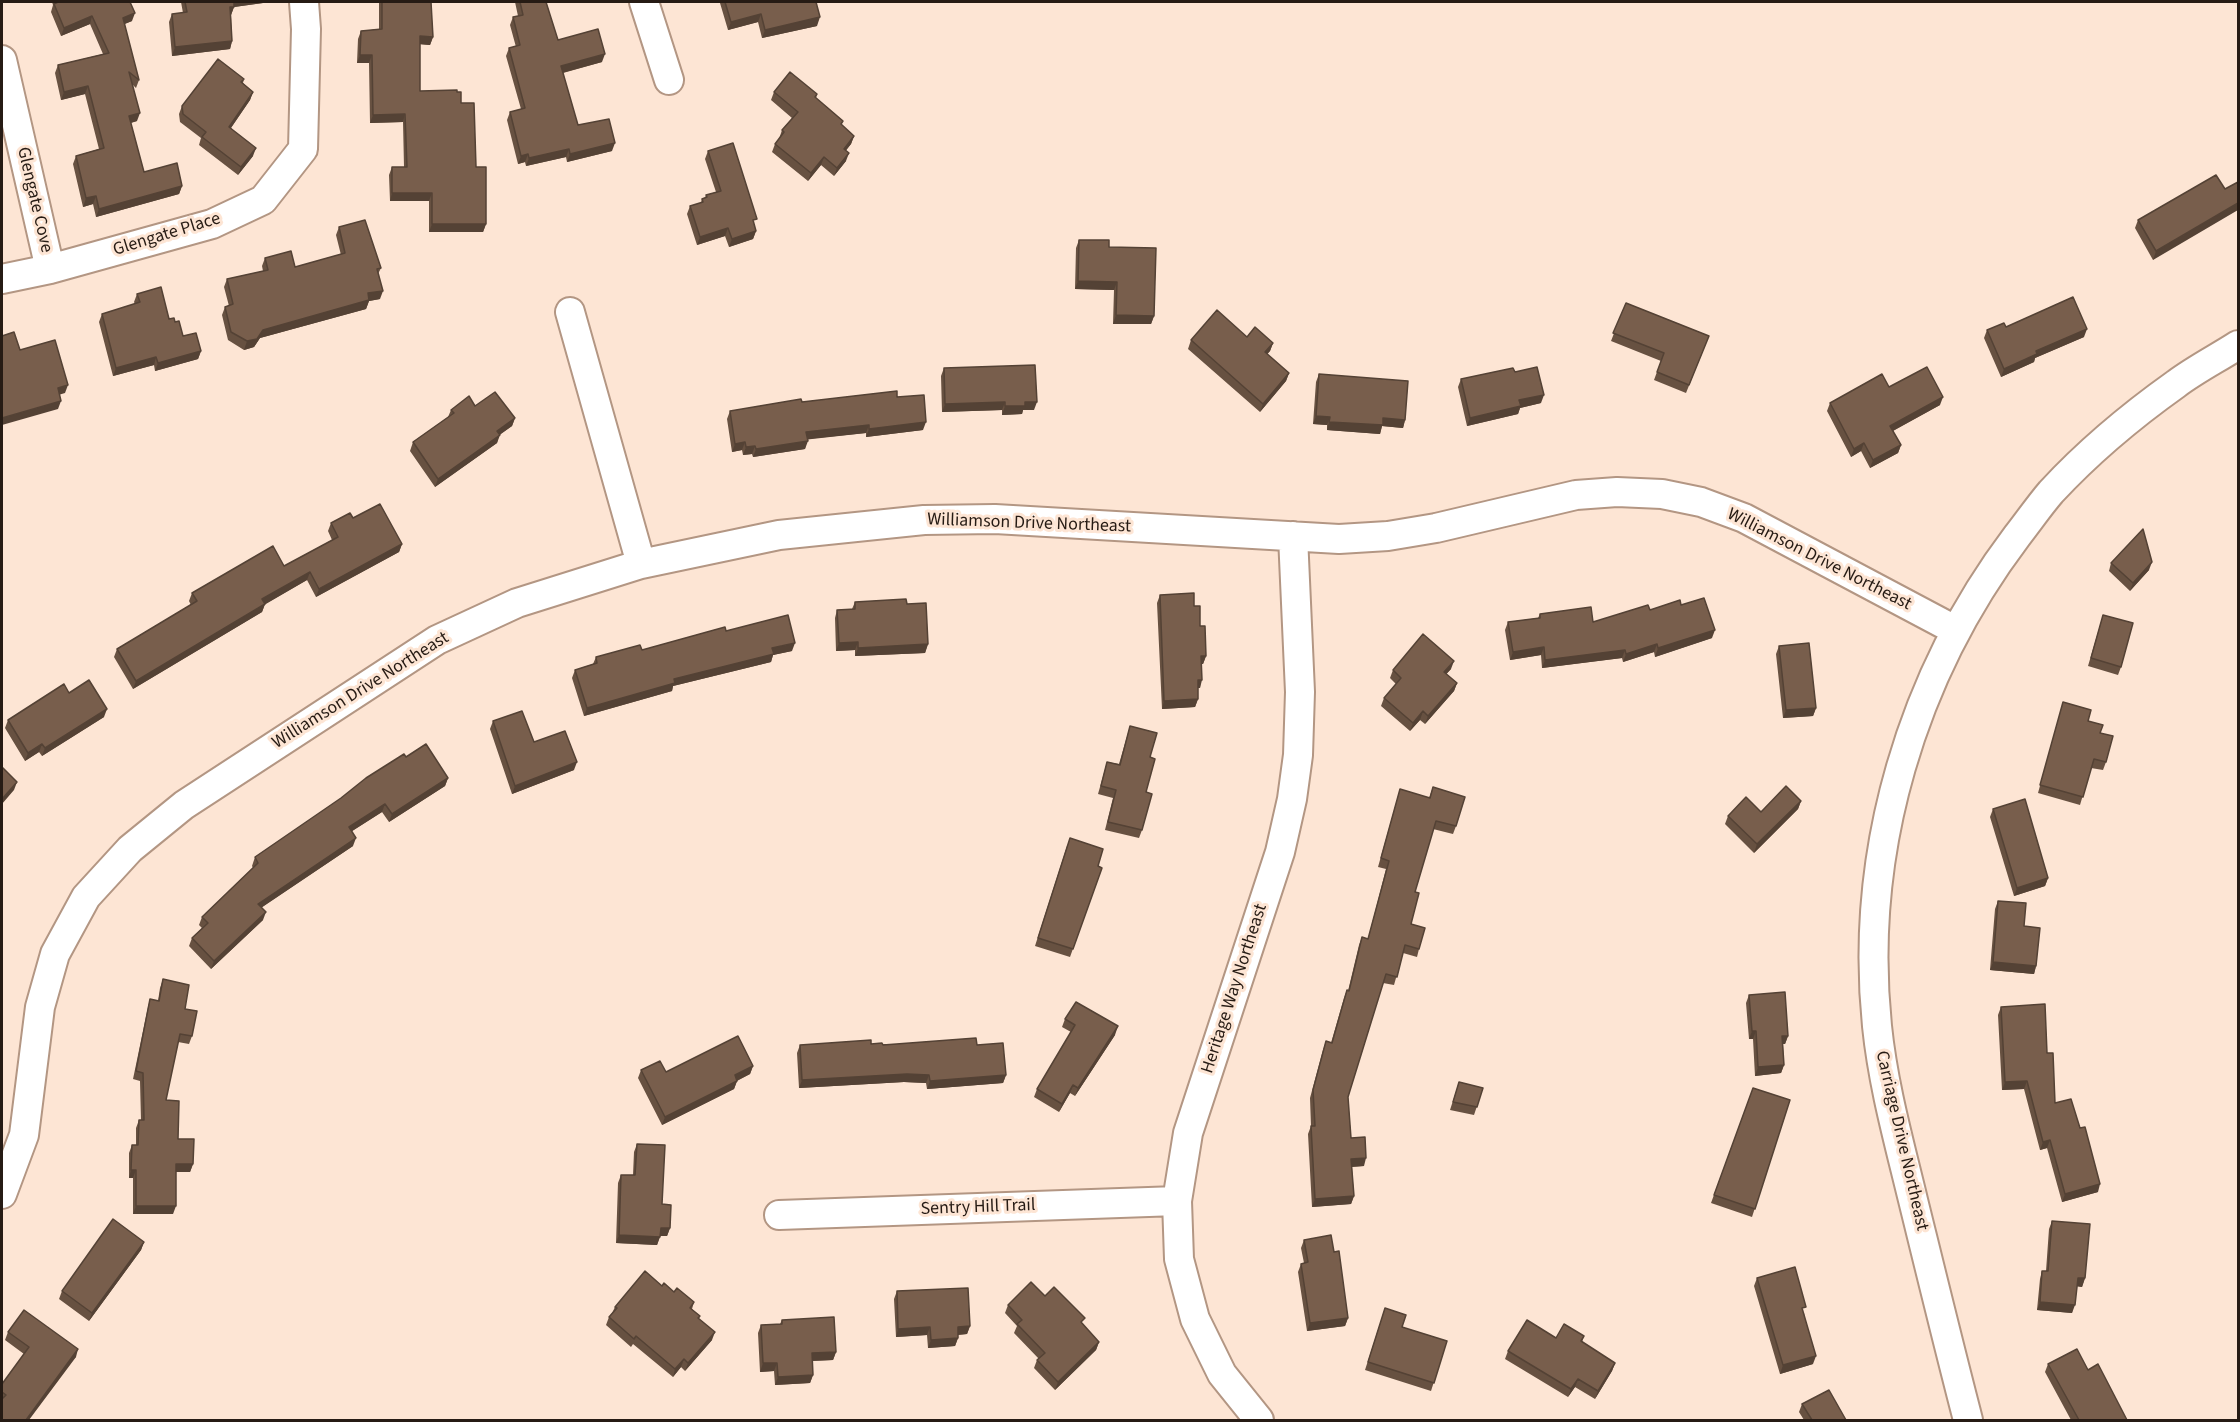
<!DOCTYPE html>
<html>
<head>
<meta charset="utf-8">
<style>
  body { margin:0 }
  #map { position:relative; width:2240px; height:1422px; overflow:hidden; background:#fde5d4; font-family:"Source Sans 3",sans-serif }
  canvas { display:block }
  .frame { position:absolute; inset:0; border:3px solid #261b14; pointer-events:none }
</style>
</head>
<body>
<div id="map">
<canvas width="2240" height="1422"></canvas>
<div class="frame"></div>
</div>
<script>
const c = document.querySelector('canvas').getContext('2d');
c.lineJoin = 'round';
function stroke(path, color, width, dash) {
  c.strokeStyle = color;
  c.lineWidth = width;
  c.lineCap = dash ? 'butt' : 'round';
  c.setLineDash(dash || []);
  c.stroke(path);
}
function fill(path, color) {
  c.fillStyle = color;
  c.fill(path, 'evenodd');
}
function drawText(font, color, halo, rows, align = 'center') {
  c.font = font + ' "Source Sans 3",sans-serif';
  c.lineWidth = 6;
  c.setLineDash([]);
  c.textBaseline = 'middle';
  c.strokeStyle = halo;
  c.fillStyle = color;
  for (const [text, x, y, turn = 0] of rows) {
    c.save();
    c.translate(x, y);
    c.rotate((+turn || 0) * Math.PI / 180);
    c.textAlign = isNaN(turn) ? turn : align;
    if (halo) c.strokeText(text, 0, 0);
    c.fillText(text, 0, 0);
    c.restore();
  }
}
const minor = new Path2D(`
  M 644,2 L 669,80
  M 2,60 L 50,269
  M 2,279 L 50,269 L 212,224 L 263,200 L 303,149 L 306,29 L 304,2
  M 570,312 L 641,564
  M 2,1194 L 24,1135 L 40,1007 L 55,954 L 86,897 L 130,849 L 184,805 L 437,640 L 517,603 L 641,564 L 779,535 L 924,520 L 995,519 L 1339,539 L 1388,536 L 1436,528 L 1576,495 L 1617,492 L 1662,494 L 1701,502 L 1744,518 L 1955,630
  M 779,1215 L 1177,1201
  M 1259,1420 L 1222,1374 L 1195,1319 L 1179,1259 L 1177,1201 L 1188,1133 L 1280,852 L 1292,799 L 1298,755 L 1300,692 L 1293,536
  M 1968,1420 C 1949,1347 1931,1273 1913,1200 C 1899,1142 1883,1085 1877,1026 C 1859,851 1912,675 2017,536 C 2028,522 2039,506 2051,492 C 2088,452 2131,416 2176,384 C 2196,369 2218,358 2238,345`);
const wall = new Path2D(`
  M 52,2 L 130,2 L 132,21 L 124,24 L 139,80 L 136,88 L 133,85 L 137,121 L 131,123 L 144,172 L 182,186 L 179,194 L 96,217 L 93,204 L 83,207 L 73,164 L 76,156 L 99,149 L 85,94 L 61,100 L 55,73 L 58,65 L 103,54 L 90,24 L 61,36 L 51,12 L 53,5 Z
  M 181,2 L 264,2 L 263,3 L 234,7 L 231,15 L 232,41 L 230,49 L 172,56 L 169,22 L 172,14 L 183,13 Z
  M 379,2 L 431,2 L 433,37 L 430,45 L 420,44 L 420,91 L 457,92 L 461,103 L 476,167 L 486,224 L 483,232 L 429,232 L 429,201 L 390,201 L 389,175 L 392,167 L 404,167 L 403,122 L 370,123 L 369,63 L 357,63 L 358,39 L 361,31 L 379,29 Z
  M 515,2 L 546,2 L 558,40 L 602,62 L 563,73 L 578,125 L 612,151 L 567,162 L 566,157 L 526,166 L 525,162 L 518,164 L 507,120 L 510,112 L 521,109 L 506,56 L 509,48 L 516,47 L 510,25 L 513,17 L 518,16 Z
  M 721,2 L 816,2 L 817,26 L 762,38 L 758,22 L 728,30 L 720,3 Z
  M 244,79 L 243,83 L 253,92 L 250,100 L 231,128 L 253,156 L 238,175 L 199,145 L 201,138 L 180,122 L 179,114 L 182,106 Z
  M 774,92 L 817,94 L 816,98 L 843,121 L 841,125 L 854,136 L 851,144 L 846,150 L 846,161 L 834,176 L 821,165 L 808,181 L 772,152 L 775,144 L 779,139 L 782,130 L 792,118 L 771,100 Z
  M 708,151 L 754,225 L 756,231 L 753,239 L 729,247 L 725,236 L 697,245 L 687,214 L 690,206 L 701,203 L 702,199 L 705,198 L 706,195 L 716,192 L 705,159 Z
  M 2225,189 L 2153,260 L 2135,228 L 2138,220 Z
  M 339,227 L 381,268 L 378,274 L 380,299 L 369,301 L 366,309 L 260,338 L 254,347 L 244,350 L 228,340 L 222,315 L 225,307 L 229,306 L 224,287 L 227,279 L 263,271 L 262,266 L 265,258 L 295,267 L 341,255 L 336,235 Z
  M 1079,240 L 1154,316 L 1151,324 L 1113,324 L 1114,290 L 1075,289 L 1076,248 Z
  M 137,294 L 175,322 L 183,336 L 201,351 L 198,359 L 155,371 L 154,365 L 113,376 L 99,322 L 102,314 L 135,304 L 134,302 Z
  M 1626,303 L 1709,336 L 1686,393 L 1654,380 L 1661,361 L 1611,341 Z
  M 2006,327 L 2084,337 L 2035,358 L 2034,362 L 2001,377 L 1984,338 L 1987,330 Z
  M 1247,337 L 1273,343 L 1270,351 L 1267,354 L 1289,373 L 1286,381 L 1260,412 L 1188,349 L 1191,340 Z
  M 944,368 L 1034,410 L 1023,410 L 1022,414 L 1002,415 L 1002,410 L 942,412 L 941,376 Z
  M 1515,372 L 1541,403 L 1520,408 L 1518,414 L 1467,426 L 1458,387 L 1461,379 Z
  M 1319,374 L 1405,420 L 1403,428 L 1382,426 L 1380,434 L 1327,430 L 1327,425 L 1313,424 L 1316,382 Z
  M 1889,387 L 1940,405 L 1893,431 L 1901,445 L 1898,453 L 1870,468 L 1861,451 L 1851,457 L 1827,411 L 1830,403 Z
  M 897,397 L 923,430 L 866,437 L 866,433 L 807,439 L 805,449 L 753,457 L 752,454 L 743,455 L 742,450 L 732,452 L 727,419 L 730,411 L 802,402 Z
  M 475,406 L 515,418 L 512,426 L 499,435 L 497,443 L 435,487 L 410,451 L 413,442 L 448,417 L 451,410 Z
  M 353,518 L 402,544 L 399,552 L 316,597 L 307,580 L 265,604 L 262,612 L 133,689 L 114,657 L 117,649 L 191,605 L 189,601 L 192,593 L 284,566 L 332,540 L 328,531 L 331,523 Z
  M 2111,563 L 2149,570 L 2130,591 L 2109,571 Z
  M 1160,595 L 1194,606 L 1200,626 L 1206,656 L 1203,664 L 1202,664 L 1200,688 L 1198,688 L 1198,699 L 1195,707 L 1162,709 L 1157,603 Z
  M 855,602 L 907,604 L 928,644 L 925,653 L 855,656 L 855,650 L 836,651 L 835,618 L 837,610 L 852,609 Z
  M 1681,605 L 1712,638 L 1655,657 L 1654,652 L 1623,662 L 1622,658 L 1542,668 L 1541,655 L 1510,660 L 1505,630 L 1508,622 L 1538,618 L 1540,614 L 1593,622 L 1650,610 Z
  M 2103,615 L 2121,667 L 2118,675 L 2088,666 Z
  M 726,631 L 792,651 L 773,655 L 771,662 L 673,686 L 672,691 L 584,716 L 572,678 L 575,670 L 593,664 L 596,657 L 642,650 Z
  M 1779,646 L 1816,708 L 1813,716 L 1783,718 L 1776,654 Z
  M 1451,669 L 1446,674 L 1457,683 L 1454,691 L 1425,724 L 1420,720 L 1410,731 L 1381,706 L 1384,698 L 1396,684 L 1390,678 L 1393,670 Z
  M 69,693 L 104,717 L 42,756 L 39,752 L 25,761 L 5,728 L 8,720 Z
  M 2063,702 L 2088,721 L 2100,733 L 2106,762 L 2103,770 L 2091,768 L 2080,805 L 2038,793 Z
  M 493,721 L 534,742 L 574,770 L 512,794 L 490,729 Z
  M 1130,726 L 1150,757 L 1142,830 L 1139,838 L 1105,830 L 1113,798 L 1098,794 L 1107,762 L 1119,764 Z
  M 406,757 L 448,778 L 445,786 L 389,822 L 382,812 L 352,831 L 353,846 L 262,907 L 263,920 L 211,969 L 189,946 L 192,938 L 202,928 L 199,925 L 202,917 L 253,868 L 252,866 L 255,857 Z
  M 1433,787 L 1456,826 L 1453,834 L 1433,829 L 1415,892 L 1411,924 L 1419,949 L 1417,957 L 1403,953 L 1394,985 L 1383,983 L 1348,1097 L 1351,1138 L 1364,1166 L 1352,1167 L 1354,1196 L 1351,1204 L 1312,1207 L 1308,1134 L 1311,1126 L 1310,1098 L 1323,1050 L 1326,1041 L 1331,1043 L 1344,998 L 1347,990 L 1348,991 L 1359,945 L 1362,937 L 1368,939 L 1386,869 L 1378,867 L 1400,789 L 1429,798 Z
  M 1801,801 L 1798,809 L 1754,853 L 1725,824 L 1728,816 L 1761,812 Z
  M 1993,809 L 2048,878 L 2045,886 L 2014,896 L 1990,817 Z
  M 1067,846 L 1098,866 L 1102,868 L 1070,957 L 1035,946 Z
  M 1998,901 L 2024,926 L 2036,966 L 2034,974 L 1990,970 L 1995,909 Z
  M 163,979 L 185,1009 L 192,1036 L 189,1044 L 178,1042 L 166,1100 L 178,1139 L 193,1164 L 190,1172 L 176,1172 L 173,1214 L 133,1214 L 133,1178 L 129,1178 L 129,1153 L 132,1145 L 136,1145 L 136,1128 L 139,1120 L 141,1120 L 140,1081 L 133,1079 L 148,1007 L 150,999 L 158,1001 L 160,988 Z
  M 1749,995 L 1788,1036 L 1785,1044 L 1783,1044 L 1784,1065 L 1781,1073 L 1755,1076 L 1753,1039 L 1749,1039 L 1746,1003 Z
  M 2001,1007 L 2047,1053 L 2055,1103 L 2080,1128 L 2098,1192 L 2062,1202 L 2047,1148 L 2040,1150 L 2024,1089 L 2002,1090 L 1998,1015 Z
  M 1065,1019 L 1115,1035 L 1075,1096 L 1070,1093 L 1059,1112 L 1034,1097 L 1037,1089 L 1071,1032 L 1062,1027 Z
  M 871,1044 L 977,1045 L 1006,1075 L 1003,1083 L 927,1089 L 926,1083 L 904,1082 L 799,1088 L 797,1053 L 800,1045 Z
  M 753,1066 L 750,1074 L 737,1081 L 734,1089 L 662,1125 L 638,1078 L 641,1070 L 666,1072 Z
  M 1459,1082 L 1483,1088 L 1474,1115 L 1450,1110 Z
  M 1753,1088 L 1790,1100 L 1752,1217 L 1711,1203 Z
  M 637,1144 L 662,1204 L 670,1228 L 667,1236 L 660,1236 L 657,1245 L 616,1243 L 618,1183 L 621,1175 L 633,1175 L 634,1152 Z
  M 2052,1221 L 2085,1278 L 2082,1287 L 2077,1286 L 2072,1313 L 2037,1310 L 2040,1279 L 2042,1271 L 2046,1271 L 2049,1229 Z
  M 1304,1240 L 1348,1318 L 1345,1326 L 1307,1331 L 1298,1272 L 1301,1264 L 1304,1263 L 1301,1248 Z
  M 144,1242 L 141,1250 L 89,1321 L 59,1299 L 62,1291 Z
  M 1757,1278 L 1804,1313 L 1813,1364 L 1780,1374 L 1754,1286 Z
  M 662,1286 L 694,1302 L 692,1309 L 700,1316 L 699,1319 L 712,1340 L 685,1371 L 681,1367 L 673,1377 L 633,1344 L 631,1347 L 606,1325 L 609,1317 L 612,1313 L 615,1307 Z
  M 897,1291 L 970,1326 L 967,1334 L 958,1335 L 958,1338 L 955,1346 L 928,1348 L 927,1335 L 896,1337 L 894,1299 Z
  M 1045,1296 L 1083,1325 L 1099,1342 L 1096,1350 L 1055,1390 L 1034,1368 L 1037,1360 L 1039,1359 L 1014,1333 L 1017,1326 L 1005,1313 L 1008,1305 Z
  M 1385,1308 L 1402,1327 L 1447,1341 L 1431,1391 L 1365,1370 Z
  M 782,1320 L 836,1352 L 833,1360 L 812,1361 L 813,1375 L 810,1383 L 775,1385 L 774,1371 L 760,1372 L 758,1333 L 761,1325 L 780,1324 Z
  M 8,1332 L 76,1357 L 2,1420 L 2,1384 L 24,1354 L 5,1340 Z
  M 1584,1336 L 1582,1342 L 1615,1363 L 1612,1371 L 1595,1399 L 1575,1387 L 1568,1397 L 1505,1359 L 1508,1351 L 1556,1338 Z
  M 2048,1364 L 2088,1370 L 2127,1420 L 2071,1420 L 2045,1372 Z
  M 1802,1404 L 1846,1420 L 1804,1420 L 1799,1412 Z`);
const shadedWall = new Path2D(`
  M 233,2 L 264,2 L 263,3 L 234,7 L 231,15 L 227,16 Z
  M 135,13 L 132,21 L 120,26 L 123,18 Z
  M 761,14 L 758,22 L 728,30 L 731,22 Z
  M 92,16 L 90,24 L 61,36 L 64,28 Z
  M 820,17 L 817,26 L 762,38 L 765,30 Z
  M 420,36 L 433,37 L 430,45 L 417,44 Z
  M 232,41 L 230,49 L 172,56 L 175,47 Z
  M 605,54 L 602,62 L 558,74 L 561,66 Z
  M 360,55 L 372,55 L 369,63 L 357,63 Z
  M 88,86 L 85,94 L 61,100 L 64,92 Z
  M 253,92 L 250,100 L 226,135 L 229,127 Z
  M 140,113 L 137,121 L 126,124 L 129,116 Z
  M 405,114 L 403,122 L 370,123 L 373,115 Z
  M 854,136 L 851,144 L 841,157 L 844,149 Z
  M 615,143 L 612,151 L 567,162 L 570,154 Z
  M 256,148 L 253,156 L 238,175 L 241,167 Z
  M 569,149 L 566,157 L 526,166 L 529,158 Z
  M 849,153 L 846,161 L 834,176 L 837,168 Z
  M 528,154 L 525,162 L 518,164 L 521,156 Z
  M 824,157 L 821,165 L 808,181 L 811,173 Z
  M 182,186 L 179,194 L 96,217 L 99,209 Z
  M 392,193 L 432,193 L 429,201 L 390,201 Z
  M 96,196 L 93,204 L 83,207 L 86,198 Z
  M 2238,203 L 2238,210 L 2153,260 L 2156,251 Z
  M 432,224 L 486,224 L 483,232 L 429,232 Z
  M 728,228 L 725,236 L 697,245 L 700,237 Z
  M 756,231 L 753,239 L 729,247 L 732,239 Z
  M 1078,281 L 1117,282 L 1114,290 L 1075,289 Z
  M 383,291 L 380,299 L 369,301 L 366,309 L 260,338 L 254,347 L 244,350 L 247,341 L 263,330 L 368,293 Z
  M 1116,315 L 1154,316 L 1151,324 L 1113,324 Z
  M 2087,329 L 2084,337 L 2035,358 L 2034,362 L 2001,377 L 2004,369 L 2036,351 Z
  M 1273,343 L 1270,351 L 1262,360 L 1265,352 Z
  M 201,351 L 198,359 L 155,371 L 158,363 Z
  M 156,357 L 154,365 L 113,376 L 116,368 Z
  M 1289,373 L 1286,381 L 1260,412 L 1263,404 Z
  M 68,385 L 65,393 L 55,396 L 58,388 Z
  M 1544,395 L 1541,403 L 1520,408 L 1518,414 L 1467,426 L 1470,418 L 1519,400 Z
  M 1943,397 L 1940,405 L 1887,434 L 1890,426 Z
  M 61,401 L 58,409 L 2,425 L 2,418 Z
  M 1005,402 L 1002,410 L 942,412 L 945,404 Z
  M 1025,402 L 1037,402 L 1034,410 L 1023,410 L 1022,414 L 1002,415 L 1005,406 Z
  M 1316,416 L 1330,417 L 1327,425 L 1313,424 Z
  M 515,418 L 512,426 L 494,439 L 497,431 Z
  M 1383,418 L 1405,420 L 1403,428 L 1382,426 L 1380,434 L 1327,430 L 1329,422 Z
  M 926,422 L 923,430 L 866,437 L 869,429 Z
  M 869,425 L 866,433 L 803,440 L 806,432 Z
  M 500,435 L 497,443 L 435,487 L 438,479 Z
  M 808,441 L 805,449 L 753,457 L 756,449 Z
  M 745,442 L 742,450 L 732,452 L 735,444 Z
  M 1864,443 L 1861,451 L 1851,457 L 1854,449 Z
  M 1901,445 L 1898,453 L 1870,468 L 1873,460 Z
  M 755,446 L 752,454 L 743,455 L 746,447 Z
  M 402,544 L 399,552 L 316,597 L 319,589 Z
  M 2152,562 L 2149,570 L 2130,591 L 2133,583 Z
  M 310,572 L 307,580 L 259,608 L 262,599 Z
  M 265,604 L 262,612 L 133,689 L 136,681 Z
  M 1715,630 L 1712,638 L 1655,657 L 1658,648 Z
  M 858,642 L 855,650 L 836,651 L 839,643 Z
  M 795,643 L 792,651 L 773,655 L 771,662 L 673,686 L 672,691 L 584,716 L 587,708 L 674,679 L 772,648 Z
  M 928,644 L 925,653 L 855,656 L 858,648 Z
  M 1657,644 L 1654,652 L 1623,662 L 1626,654 Z
  M 1544,647 L 1541,655 L 1510,660 L 1513,652 Z
  M 1625,650 L 1622,658 L 1542,668 L 1545,660 Z
  M 1201,656 L 1206,656 L 1203,664 L 1198,664 Z
  M 1454,661 L 1451,669 L 1441,680 L 1444,672 Z
  M 1198,680 L 1202,680 L 1200,688 L 1195,688 Z
  M 1457,683 L 1454,691 L 1425,724 L 1428,716 Z
  M 1198,699 L 1195,707 L 1162,709 L 1164,701 Z
  M 1816,708 L 1813,716 L 1783,718 L 1786,710 Z
  M 107,709 L 104,717 L 42,756 L 45,748 Z
  M 1423,711 L 1420,720 L 1410,731 L 1413,723 Z
  M 42,744 L 39,752 L 25,761 L 28,753 Z
  M 577,762 L 574,770 L 512,794 L 515,786 Z
  M 448,778 L 445,786 L 389,822 L 392,814 Z
  M 17,782 L 14,790 L 2,804 L 2,799 Z
  M 1801,801 L 1798,809 L 1754,853 L 1757,844 Z
  M 385,804 L 382,812 L 346,835 L 349,827 Z
  M 356,838 L 353,846 L 255,912 L 258,904 Z
  M 2048,878 L 2045,886 L 2014,896 L 2017,888 Z
  M 266,912 L 263,920 L 211,969 L 214,961 Z
  M 1993,962 L 2036,966 L 2034,974 L 1990,970 Z
  M 1118,1026 L 1115,1035 L 1075,1096 L 1078,1088 Z
  M 1752,1031 L 1756,1031 L 1753,1039 L 1749,1039 Z
  M 1782,1036 L 1788,1036 L 1785,1044 L 1780,1044 Z
  M 1784,1065 L 1781,1073 L 1755,1076 L 1758,1067 Z
  M 753,1066 L 750,1074 L 732,1083 L 735,1075 Z
  M 907,1074 L 929,1075 L 926,1083 L 904,1082 L 799,1088 L 802,1080 Z
  M 1006,1075 L 1003,1083 L 927,1089 L 930,1081 Z
  M 737,1081 L 734,1089 L 662,1125 L 665,1117 Z
  M 2027,1081 L 2024,1089 L 2002,1090 L 2005,1082 Z
  M 1073,1085 L 1070,1093 L 1059,1112 L 1062,1104 Z
  M 2050,1140 L 2047,1148 L 2040,1150 L 2043,1142 Z
  M 1366,1158 L 1364,1166 L 1348,1167 L 1351,1159 Z
  M 176,1164 L 193,1164 L 190,1172 L 174,1172 Z
  M 131,1170 L 136,1170 L 133,1178 L 129,1178 Z
  M 2100,1184 L 2098,1192 L 2062,1202 L 2065,1194 Z
  M 1354,1196 L 1351,1204 L 1312,1207 L 1315,1199 Z
  M 136,1206 L 176,1206 L 173,1214 L 133,1214 Z
  M 661,1228 L 670,1228 L 667,1236 L 658,1236 Z
  M 619,1235 L 660,1237 L 657,1245 L 616,1243 Z
  M 144,1242 L 141,1250 L 89,1321 L 92,1313 Z
  M 2078,1278 L 2085,1278 L 2082,1287 L 2075,1286 Z
  M 2040,1302 L 2075,1305 L 2072,1313 L 2037,1310 Z
  M 1348,1318 L 1345,1326 L 1307,1331 L 1310,1323 Z
  M 970,1326 L 967,1334 L 955,1335 L 958,1327 Z
  M 930,1327 L 927,1335 L 896,1337 L 898,1329 Z
  M 715,1332 L 712,1340 L 685,1371 L 688,1363 Z
  M 958,1338 L 955,1346 L 928,1348 L 931,1340 Z
  M 1099,1342 L 1096,1350 L 1055,1390 L 1058,1382 Z
  M 78,1349 L 76,1357 L 29,1420 L 26,1420 Z
  M 836,1352 L 833,1360 L 809,1361 L 812,1353 Z
  M 1816,1356 L 1813,1364 L 1780,1374 L 1783,1365 Z
  M 684,1359 L 681,1367 L 673,1377 L 675,1369 Z
  M 763,1363 L 777,1363 L 774,1371 L 760,1372 Z
  M 1615,1363 L 1612,1371 L 1595,1399 L 1598,1391 Z
  M 813,1375 L 810,1383 L 775,1385 L 778,1377 Z
  M 1578,1379 L 1575,1387 L 1568,1397 L 1571,1389 Z`);
const building = new Path2D(`
  M 58,2 L 130,2 L 135,13 L 123,18 L 139,80 L 129,72 L 140,113 L 129,116 L 144,172 L 177,163 L 182,186 L 99,209 L 96,196 L 86,198 L 76,156 L 104,148 L 88,86 L 64,92 L 58,65 L 109,53 L 92,16 L 64,28 L 54,4 Z
  M 185,2 L 234,2 L 234,7 L 230,7 L 232,41 L 175,47 L 172,14 L 187,12 Z
  M 382,2 L 431,2 L 433,37 L 420,36 L 420,91 L 457,90 L 457,92 L 461,92 L 461,103 L 474,103 L 476,167 L 486,167 L 486,224 L 432,224 L 432,193 L 392,193 L 392,167 L 407,167 L 405,114 L 373,115 L 372,55 L 360,55 L 361,31 L 382,29 Z
  M 520,2 L 546,2 L 558,40 L 598,29 L 605,54 L 561,66 L 578,125 L 609,119 L 615,143 L 570,154 L 569,149 L 529,158 L 528,154 L 521,156 L 510,112 L 525,108 L 509,48 L 520,45 L 513,17 L 523,15 Z
  M 725,2 L 816,2 L 820,17 L 765,30 L 761,14 L 731,22 Z
  M 218,59 L 244,79 L 241,82 L 253,92 L 229,127 L 256,148 L 241,167 L 202,137 L 206,132 L 183,114 L 182,106 Z
  M 790,72 L 817,94 L 815,97 L 843,121 L 841,124 L 854,136 L 844,149 L 849,153 L 837,168 L 824,157 L 811,173 L 775,144 L 784,132 L 782,130 L 798,112 L 774,92 Z
  M 733,143 L 757,219 L 753,220 L 756,231 L 732,239 L 728,228 L 700,237 L 690,206 L 703,202 L 702,199 L 707,197 L 706,195 L 721,191 L 708,151 Z
  M 2216,175 L 2225,189 L 2238,182 L 2238,203 L 2156,251 L 2138,220 Z
  M 365,220 L 381,268 L 377,269 L 383,291 L 368,293 L 369,300 L 263,330 L 257,339 L 247,341 L 231,332 L 225,307 L 233,304 L 227,279 L 268,270 L 265,258 L 291,251 L 295,267 L 345,253 L 339,227 Z
  M 1079,240 L 1109,240 L 1109,247 L 1156,248 L 1154,316 L 1116,315 L 1117,282 L 1078,281 Z
  M 161,287 L 169,319 L 174,318 L 175,322 L 179,321 L 183,336 L 196,333 L 201,351 L 158,363 L 156,357 L 116,368 L 102,314 L 140,302 L 137,294 Z
  M 2073,297 L 2087,329 L 2036,351 L 2037,354 L 2004,369 L 1987,330 L 2004,323 L 2006,327 Z
  M 1626,303 L 1709,336 L 1689,385 L 1657,372 L 1664,353 L 1613,333 Z
  M 1217,310 L 1247,337 L 1255,327 L 1273,343 L 1265,352 L 1289,373 L 1263,404 L 1191,340 Z
  M 14,332 L 20,350 L 55,340 L 68,385 L 58,388 L 61,401 L 2,418 L 2,336 Z
  M 1035,365 L 1037,402 L 1025,402 L 1025,406 L 1005,406 L 1005,402 L 945,404 L 944,368 Z
  M 1537,367 L 1544,395 L 1519,400 L 1521,406 L 1470,418 L 1461,379 L 1513,368 L 1515,372 Z
  M 1927,367 L 1943,397 L 1890,426 L 1901,445 L 1873,460 L 1864,443 L 1854,449 L 1830,403 L 1882,374 L 1889,387 Z
  M 1319,374 L 1408,381 L 1405,420 L 1383,418 L 1383,425 L 1329,422 L 1330,417 L 1316,416 Z
  M 897,391 L 897,397 L 924,395 L 926,422 L 869,429 L 869,425 L 806,432 L 808,441 L 756,449 L 755,446 L 746,447 L 745,442 L 735,444 L 730,411 L 801,399 L 802,402 Z
  M 495,392 L 515,418 L 497,431 L 500,435 L 438,479 L 413,442 L 454,413 L 451,410 L 469,396 L 475,406 Z
  M 380,504 L 402,544 L 319,589 L 310,572 L 262,599 L 265,604 L 136,681 L 117,649 L 197,601 L 192,593 L 273,546 L 284,566 L 338,537 L 331,523 L 350,513 L 353,518 Z
  M 2143,529 L 2152,562 L 2133,583 L 2111,563 Z
  M 1194,593 L 1194,606 L 1200,606 L 1200,626 L 1205,626 L 1206,656 L 1201,656 L 1202,680 L 1198,680 L 1198,699 L 1164,701 L 1160,595 Z
  M 1704,598 L 1715,630 L 1658,648 L 1657,644 L 1626,654 L 1625,650 L 1545,660 L 1544,647 L 1513,652 L 1508,622 L 1540,618 L 1540,614 L 1591,607 L 1593,622 L 1648,605 L 1650,610 L 1680,600 L 1681,605 Z
  M 906,599 L 907,604 L 926,603 L 928,644 L 858,648 L 858,642 L 839,643 L 837,610 L 855,609 L 855,602 Z
  M 788,615 L 795,643 L 772,648 L 774,654 L 674,679 L 675,683 L 587,708 L 575,670 L 597,663 L 596,657 L 640,645 L 642,650 L 725,627 L 726,631 Z
  M 2103,615 L 2133,623 L 2121,667 L 2091,658 Z
  M 1423,634 L 1454,661 L 1444,672 L 1457,683 L 1428,716 L 1423,711 L 1413,723 L 1384,698 L 1401,678 L 1393,670 Z
  M 1809,643 L 1816,708 L 1786,710 L 1779,646 Z
  M 89,680 L 107,709 L 45,748 L 42,744 L 28,753 L 8,720 L 64,684 L 69,693 Z
  M 2063,702 L 2091,710 L 2088,721 L 2103,725 L 2100,733 L 2113,736 L 2106,762 L 2094,759 L 2083,797 L 2040,785 Z
  M 522,711 L 534,742 L 565,731 L 577,762 L 515,786 L 493,721 Z
  M 1130,726 L 1157,733 L 1150,757 L 1155,759 L 1146,792 L 1152,794 L 1142,830 L 1108,822 L 1116,790 L 1101,786 L 1107,762 L 1120,765 Z
  M 426,744 L 448,778 L 392,814 L 385,804 L 349,827 L 356,838 L 258,904 L 266,912 L 214,961 L 192,938 L 208,923 L 202,917 L 258,863 L 255,857 L 341,798 L 366,778 L 404,754 L 406,757 Z
  M 2,767 L 17,782 L 2,799 Z
  M 1786,786 L 1801,801 L 1757,844 L 1728,816 L 1746,797 L 1761,812 Z
  M 1433,787 L 1465,797 L 1456,826 L 1436,821 L 1415,892 L 1419,893 L 1411,924 L 1425,928 L 1419,949 L 1405,945 L 1397,977 L 1386,974 L 1348,1097 L 1351,1138 L 1365,1137 L 1366,1158 L 1351,1159 L 1354,1196 L 1315,1199 L 1311,1126 L 1315,1126 L 1313,1090 L 1326,1041 L 1332,1043 L 1347,990 L 1349,991 L 1362,937 L 1368,939 L 1389,861 L 1381,858 L 1400,789 L 1430,798 Z
  M 2025,799 L 2048,878 L 2017,888 L 1993,809 Z
  M 1070,838 L 1103,849 L 1098,866 L 1102,868 L 1073,949 L 1038,938 Z
  M 1998,901 L 2026,903 L 2024,926 L 2040,928 L 2036,966 L 1993,962 Z
  M 163,979 L 189,985 L 185,1009 L 197,1011 L 192,1036 L 180,1034 L 166,1100 L 179,1101 L 178,1139 L 194,1139 L 193,1164 L 176,1164 L 176,1206 L 136,1206 L 136,1170 L 131,1170 L 132,1145 L 138,1145 L 139,1120 L 144,1120 L 143,1073 L 136,1071 L 150,999 L 159,1001 Z
  M 1785,992 L 1788,1036 L 1782,1036 L 1784,1065 L 1758,1067 L 1756,1031 L 1752,1031 L 1749,995 Z
  M 1076,1002 L 1118,1026 L 1078,1088 L 1073,1085 L 1062,1104 L 1037,1089 L 1075,1025 L 1065,1019 Z
  M 2045,1004 L 2047,1053 L 2053,1053 L 2055,1103 L 2071,1099 L 2080,1128 L 2085,1127 L 2100,1184 L 2065,1194 L 2050,1140 L 2043,1142 L 2027,1081 L 2005,1082 L 2001,1007 Z
  M 738,1036 L 753,1066 L 735,1075 L 737,1081 L 665,1117 L 641,1070 L 660,1061 L 666,1072 Z
  M 976,1038 L 977,1045 L 1003,1043 L 1006,1075 L 930,1081 L 929,1075 L 907,1074 L 802,1080 L 800,1045 L 871,1040 L 871,1044 L 882,1043 L 883,1045 Z
  M 1459,1082 L 1483,1088 L 1477,1107 L 1453,1102 Z
  M 1753,1088 L 1790,1100 L 1755,1209 L 1714,1195 Z
  M 637,1144 L 665,1145 L 662,1204 L 671,1205 L 670,1228 L 661,1228 L 660,1237 L 619,1235 L 621,1175 L 635,1175 Z
  M 113,1219 L 144,1242 L 92,1313 L 62,1291 Z
  M 2052,1221 L 2090,1224 L 2085,1278 L 2078,1278 L 2075,1305 L 2040,1302 L 2042,1271 L 2048,1271 Z
  M 1331,1235 L 1334,1252 L 1339,1251 L 1348,1318 L 1310,1323 L 1301,1264 L 1308,1262 L 1304,1240 Z
  M 1795,1267 L 1806,1307 L 1802,1308 L 1816,1356 L 1783,1365 L 1757,1278 Z
  M 645,1271 L 662,1286 L 664,1283 L 674,1292 L 677,1288 L 694,1302 L 690,1308 L 700,1316 L 698,1318 L 715,1332 L 688,1363 L 684,1359 L 675,1369 L 636,1336 L 634,1339 L 609,1317 L 617,1308 L 615,1307 Z
  M 1031,1282 L 1045,1296 L 1054,1287 L 1085,1318 L 1081,1322 L 1099,1342 L 1058,1382 L 1037,1360 L 1045,1353 L 1017,1324 L 1022,1320 L 1008,1305 Z
  M 968,1288 L 970,1326 L 958,1327 L 958,1338 L 931,1340 L 930,1327 L 898,1329 L 897,1291 Z
  M 1385,1308 L 1406,1315 L 1402,1327 L 1447,1341 L 1434,1383 L 1368,1362 Z
  M 24,1310 L 78,1349 L 26,1420 L 2,1420 L 2,1399 L 6,1395 L 2,1392 L 2,1384 L 29,1347 L 8,1332 Z
  M 834,1317 L 836,1352 L 812,1353 L 813,1375 L 778,1377 L 777,1363 L 763,1363 L 761,1325 L 782,1324 L 782,1320 Z
  M 1527,1320 L 1556,1338 L 1564,1324 L 1584,1336 L 1581,1341 L 1615,1363 L 1598,1391 L 1578,1379 L 1571,1389 L 1508,1351 Z
  M 2077,1349 L 2088,1370 L 2098,1364 L 2127,1420 L 2079,1420 L 2048,1364 Z
  M 1829,1390 L 1846,1420 L 1812,1420 L 1802,1404 Z`);
const streetNames = [
  ["Glengate Cove",34,200,77],
  ["Glengate Place",167,235,-17],
  ["Williamson Drive Northeast",1029,524,2],
  ["Williamson Drive Northeast",1819,560,27],
  ["Williamson Drive Northeast",361,691,-32],
  ["Heritage Way Northeast",1235,989,-72],
  ["Carriage Drive Northeast",1901,1141,77],
  ["Sentry Hill Trail",978,1208,-2]
];
stroke(minor, '#b39683', 32);
stroke(minor, '#fff', 28);
fill(wall, '#675141');
fill(shadedWall, '#544235');
fill(building, '#785e4c');
stroke(building, '#544235', 1.5);
drawText('18px', '#261b14', '#fde5d4', streetNames);
</script>
</body>
</html>
